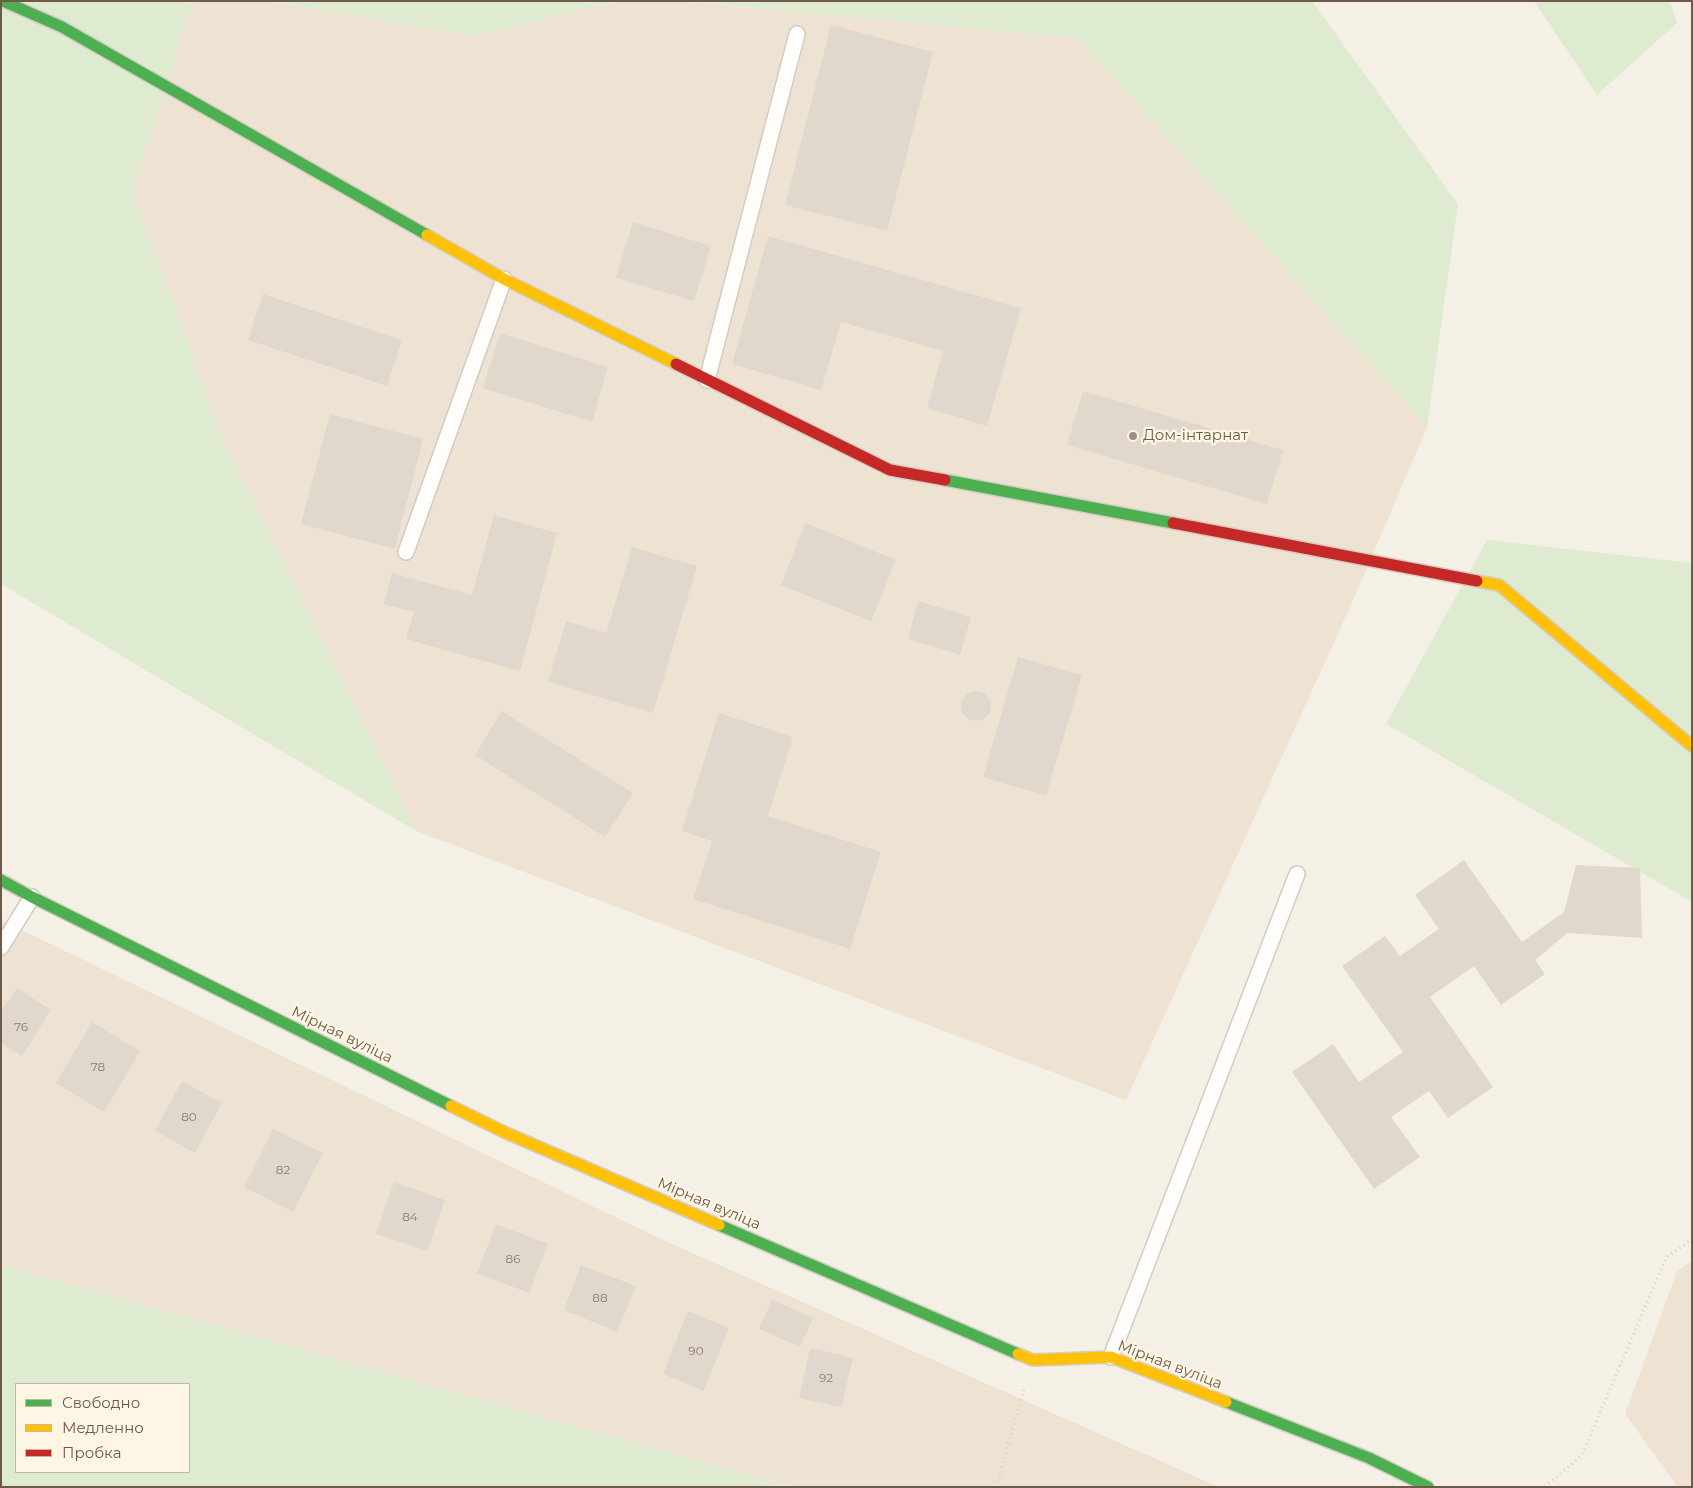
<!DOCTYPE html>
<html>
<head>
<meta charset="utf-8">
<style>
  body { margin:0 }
  #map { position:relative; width:1693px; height:1488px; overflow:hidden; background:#f5f0e5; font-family:Montserrat,sans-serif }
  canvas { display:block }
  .frame { position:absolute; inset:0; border:2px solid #705948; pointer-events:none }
  .legend { position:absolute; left:15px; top:1383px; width:175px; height:90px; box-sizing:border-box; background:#fef6e5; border:1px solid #c5b7a6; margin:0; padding:6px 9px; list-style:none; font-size:15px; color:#705948 }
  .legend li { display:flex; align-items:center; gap:10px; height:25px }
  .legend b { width:25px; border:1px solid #c5b7a6 }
</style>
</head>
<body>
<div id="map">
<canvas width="1693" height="1488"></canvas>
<div class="frame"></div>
<ul class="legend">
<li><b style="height:6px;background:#4caf50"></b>Свободно</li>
<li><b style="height:6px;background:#ffc107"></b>Медленно</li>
<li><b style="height:6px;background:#c62828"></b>Пробка</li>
</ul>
</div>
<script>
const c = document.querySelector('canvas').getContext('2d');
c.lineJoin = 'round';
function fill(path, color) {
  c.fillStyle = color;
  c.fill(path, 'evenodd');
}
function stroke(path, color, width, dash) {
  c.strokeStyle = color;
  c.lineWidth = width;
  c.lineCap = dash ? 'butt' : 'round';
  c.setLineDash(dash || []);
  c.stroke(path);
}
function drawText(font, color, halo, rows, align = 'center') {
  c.font = font + ' Montserrat,sans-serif';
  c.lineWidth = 4.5;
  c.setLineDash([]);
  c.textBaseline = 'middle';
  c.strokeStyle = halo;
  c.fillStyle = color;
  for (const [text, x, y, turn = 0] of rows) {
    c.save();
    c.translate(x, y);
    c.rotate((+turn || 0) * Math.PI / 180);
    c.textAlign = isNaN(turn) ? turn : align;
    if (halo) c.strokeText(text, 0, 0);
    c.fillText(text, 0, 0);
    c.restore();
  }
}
const residential = new Path2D(`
  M 193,1 L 268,1 L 472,36 L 619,1 L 681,1 L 1078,38 L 1427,427 L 1355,596 L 1126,1100 L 416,831 L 224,442 L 132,190 Z
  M 1,920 L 663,1240 L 1219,1487 L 791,1487 L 1,1265 Z
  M 1692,1261 L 1692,1487 L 1678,1487 L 1625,1414 L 1677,1271 Z`);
const green = new Path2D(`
  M 1,1 L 193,1 L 132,190 L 224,442 L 416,831 L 1,584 Z
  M 268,1 L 619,1 L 472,36 Z
  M 682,1 L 1312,1 L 1458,204 L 1427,427 L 1078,38 Z
  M 1534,1 L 1670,1 L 1677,23 L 1597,95 Z
  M 1487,540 L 1692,563 L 1692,902 L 1386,724 Z
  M 1,1265 L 791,1487 L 1,1487 ZM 189,1384 L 189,1472 L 16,1472 L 16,1384 Z`);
const building = new Path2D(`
  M 831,25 L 933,52 L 887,231 L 785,205 Z
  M 633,222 L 711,246 L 694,301 L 616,278 Z
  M 768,236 L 1021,308 L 987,426 L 927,408 L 943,351 L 841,322 L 821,390 L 732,364 Z
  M 263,294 L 402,340 L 387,386 L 248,340 Z
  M 500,333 L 608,367 L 592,422 L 483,388 Z
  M 1083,391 L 1283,450 L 1267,504 L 1067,445 Z
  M 330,414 L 423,439 L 395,549 L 301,524 Z
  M 494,515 L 557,533 L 520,671 L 406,639 L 414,612 L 384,604 L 392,573 L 472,595 Z
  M 805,523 L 896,560 L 871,621 L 781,585 Z
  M 632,547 L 697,566 L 653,713 L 548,682 L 566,621 L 606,633 Z
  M 918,601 L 971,617 L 960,655 L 908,639 Z
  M 1018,657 L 1082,675 L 1046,796 L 983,777 Z
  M961 706a15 15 0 1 1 30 0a15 15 0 1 1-30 0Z
  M 502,711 L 633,793 L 605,837 L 475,755 Z
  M 719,713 L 793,737 L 768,816 L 881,852 L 850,949 L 693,899 L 712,841 L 682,831 Z
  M 1464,860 L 1522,942 L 1564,912 L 1576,865 L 1640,868 L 1642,938 L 1567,933 L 1535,960 L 1545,974 L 1501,1005 L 1474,966 L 1430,997 L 1493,1087 L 1448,1118 L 1429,1091 L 1391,1117 L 1420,1157 L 1374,1189 L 1292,1072 L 1333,1044 L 1359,1082 L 1403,1052 L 1342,966 L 1385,936 L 1400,956 L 1439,929 L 1415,895 Z
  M 17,988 L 51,1010 L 22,1056 L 1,1043 L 1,1011 Z
  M 92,1022 L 140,1051 L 104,1112 L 56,1083 Z
  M 182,1081 L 222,1103 L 195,1153 L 155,1131 Z
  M 273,1129 L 323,1153 L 293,1212 L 244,1187 Z
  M 394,1182 L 445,1200 L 427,1251 L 376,1234 Z
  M 496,1224 L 548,1244 L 529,1293 L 477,1273 Z
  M 581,1265 L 636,1286 L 617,1332 L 564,1310 Z
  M 772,1300 L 813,1318 L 800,1347 L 759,1329 Z
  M 688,1311 L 729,1328 L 704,1391 L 663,1374 Z
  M 810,1348 L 853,1358 L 841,1407 L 799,1398 Z`);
const path = new Path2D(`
  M 996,1487 L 1024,1389
  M 1545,1487 L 1582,1455 L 1666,1258 L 1692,1239`);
const lane = new Path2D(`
  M 707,380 L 797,34
  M 406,552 L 504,279
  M 1,947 L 32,897
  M 1111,1357 L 1297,874`);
const fast = new Path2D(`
  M 3,1 L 62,27 L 427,235
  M 945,480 L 1173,523
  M 1,880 L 32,897 L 451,1106
  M 719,1225 L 1018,1354
  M 1226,1402 L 1369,1458 L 1428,1487`);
const slow = new Path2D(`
  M 427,235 L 504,279 L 676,364
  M 1477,581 L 1499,585 L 1692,746
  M 451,1106 L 504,1132 L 719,1225
  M 1018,1354 L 1033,1360 L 1111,1357 L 1226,1402`);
const jam = new Path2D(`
  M 676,364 L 890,470 L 945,480
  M 1173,523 L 1477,581`);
const markers = [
  [1133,436,5,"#9f8e7f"]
];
const numberNames = [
  ["76",21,1027],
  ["78",98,1067],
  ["80",189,1117],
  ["82",283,1170],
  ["84",410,1217],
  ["86",513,1259],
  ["88",600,1298],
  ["90",696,1351],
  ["92",826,1378]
];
const poiNames = [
  ["Дом-інтарнат",1143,436]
];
const streetNames = [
  ["Мірная вуліца",342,1035,26],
  ["Мірная вуліца",709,1204,23],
  ["Мірная вуліца",1170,1365,21]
];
fill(residential, '#eee3d2');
fill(green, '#dfebd0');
fill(building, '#e1d8cd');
stroke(lane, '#d3cbc1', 18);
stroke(fast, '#d5ccc2', 14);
stroke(slow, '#d5ccc2', 14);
stroke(jam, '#d5ccc2', 14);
stroke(path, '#d6cfc8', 3, [1, 4]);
stroke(lane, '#fefdfb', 15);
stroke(fast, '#4caf50', 11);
stroke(slow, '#ffc107', 11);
stroke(jam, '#c62828', 11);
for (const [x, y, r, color] of markers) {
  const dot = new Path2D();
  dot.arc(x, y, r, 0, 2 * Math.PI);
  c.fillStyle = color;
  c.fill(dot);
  stroke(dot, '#fef6e5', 2);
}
drawText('12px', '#8e7b6c', null, numberNames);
drawText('15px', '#705948', '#fef6e5', poiNames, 'left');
drawText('15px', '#705948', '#fef6e5', streetNames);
</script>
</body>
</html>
